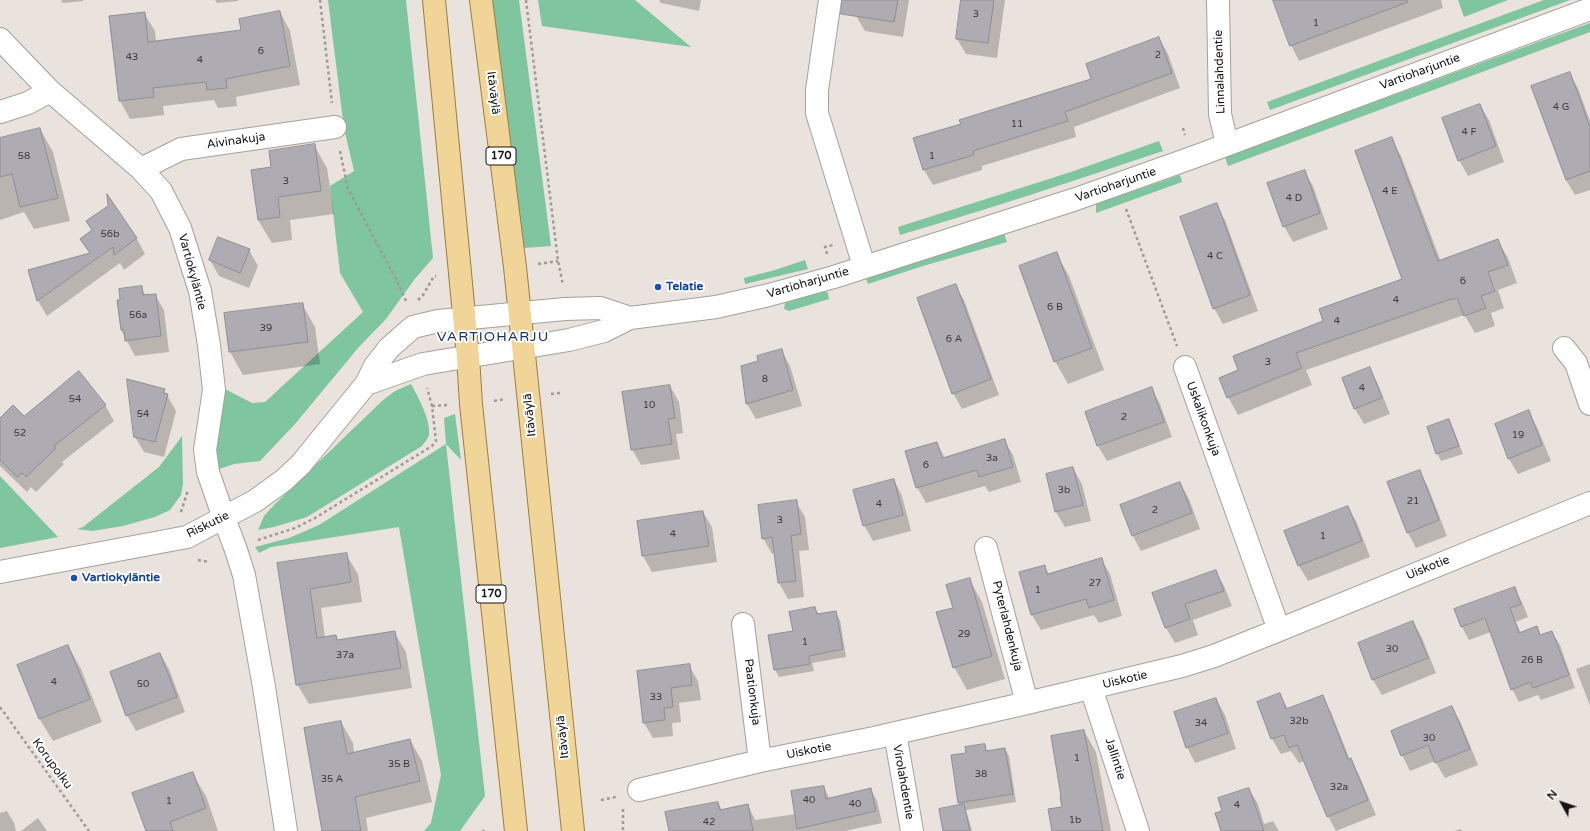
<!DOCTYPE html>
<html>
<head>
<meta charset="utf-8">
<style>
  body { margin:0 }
  #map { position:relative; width:1590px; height:831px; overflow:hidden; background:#e9e2dd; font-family:"Varela Round",sans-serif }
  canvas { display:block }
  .north { position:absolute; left:1542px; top:783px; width:40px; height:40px; -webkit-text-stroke:3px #fff; paint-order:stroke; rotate:310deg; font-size:11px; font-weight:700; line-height:16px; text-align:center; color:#161312 }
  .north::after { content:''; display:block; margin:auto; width:14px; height:18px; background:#161312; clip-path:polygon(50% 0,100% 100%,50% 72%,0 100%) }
</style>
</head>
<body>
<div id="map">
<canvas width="1590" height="831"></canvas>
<div class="north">N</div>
</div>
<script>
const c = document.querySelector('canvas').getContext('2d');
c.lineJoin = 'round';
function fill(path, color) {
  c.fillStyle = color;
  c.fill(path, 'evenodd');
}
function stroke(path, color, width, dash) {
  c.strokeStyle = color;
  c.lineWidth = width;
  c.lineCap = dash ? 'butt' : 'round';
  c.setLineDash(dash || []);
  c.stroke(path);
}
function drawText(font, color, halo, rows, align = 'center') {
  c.font = font + ' "Varela Round",sans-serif';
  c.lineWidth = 4;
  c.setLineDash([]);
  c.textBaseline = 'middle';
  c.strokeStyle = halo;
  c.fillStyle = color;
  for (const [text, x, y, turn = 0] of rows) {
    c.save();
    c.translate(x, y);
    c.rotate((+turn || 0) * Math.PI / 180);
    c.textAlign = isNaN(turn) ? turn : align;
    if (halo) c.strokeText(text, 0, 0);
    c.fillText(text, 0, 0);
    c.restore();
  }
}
const green = new Path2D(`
  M 328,0 L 406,0 L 433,258 L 414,280 L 386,319 L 358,348 L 295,424 L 260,461 L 234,464 L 219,469 L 215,449 L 223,388 L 252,403 L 265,402 L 363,312 L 340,273 L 330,186 L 354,171 L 344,128 Z
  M 488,0 L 519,0 L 551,246 L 524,248 L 503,113 Z
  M 538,0 L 635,0 L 691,47 L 542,26 Z
  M 1458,0 L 1508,0 L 1464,17 Z
  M 1544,0 L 1570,0 L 1270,110 L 1267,102 Z
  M 1590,23 L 1590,32 L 1228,166 L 1225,157 Z
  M 1159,141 L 1163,151 C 1076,180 989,209 900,235 L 898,227 L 1071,172 Z
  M 1180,175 L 1182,182 L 1096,213 L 1096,204 Z
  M 1004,233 L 1007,242 L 923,266 L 868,284 L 865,276 Z
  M 805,260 L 808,269 L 745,284 L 744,278 L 775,270 Z
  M 824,291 L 828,293 L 829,299 L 789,311 L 784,309 L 785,303 Z
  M 411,384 C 418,397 431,420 429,435 C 428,439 424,443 422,446 L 307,517 L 274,527 L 258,530 L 264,516 L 275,504 L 382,401 L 395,391 Z
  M 455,414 L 461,460 L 446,444 L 485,796 L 460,831 L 424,831 L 431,823 L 441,775 L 399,527 L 271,547 L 259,553 L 255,547 L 289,538 L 319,525 L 446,444 L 444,418 Z
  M 182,436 L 183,484 L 181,495 L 170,510 L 155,517 L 123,526 L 92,531 L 77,529 L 83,527 L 159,467 Z
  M 0,476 L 58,537 L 0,548 Z`);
const shadow = new Path2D(`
  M 61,0 L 83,0 L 83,1 L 63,3 Z
  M 215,0 L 238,0 L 238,1 L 217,3 Z
  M 659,0 L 701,0 L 699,11 L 661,3 Z
  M 858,0 L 909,0 L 903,37 L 865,31 L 856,16 Z
  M 962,0 L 1005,0 L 997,58 L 966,54 L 957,39 Z
  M 1278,0 L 1441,0 L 1443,8 L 1299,61 L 1291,45 Z
  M 280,12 L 290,31 L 300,85 L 236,97 L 237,106 L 218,108 L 214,100 L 163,106 L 164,115 L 130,119 L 120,101 L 110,17 L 144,13 L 155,31 L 156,42 L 242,31 Z
  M 1159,38 L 1168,54 L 1180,88 L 1074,127 L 1076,137 L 982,166 L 982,170 L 933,185 L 924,170 L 915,139 L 962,124 L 1093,79 Z
  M 1569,73 L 1578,88 L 1590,121 L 1590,190 L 1575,195 L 1566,180 Z
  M 1480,105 L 1489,120 L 1504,162 L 1468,176 L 1459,160 Z
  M 40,129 L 53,152 L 70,221 L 34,229 L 24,212 L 0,220 L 0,139 Z
  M 1391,139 L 1401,156 L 1441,262 L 1498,241 L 1508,258 L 1517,283 L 1498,290 L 1504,308 L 1491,313 L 1495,326 L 1475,333 L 1465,316 L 1461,316 L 1306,370 L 1312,385 L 1238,415 L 1228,397 L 1239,370 L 1324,322 L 1403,280 Z
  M 314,145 L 327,168 L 334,214 L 290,220 L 292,240 L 272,243 L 258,220 L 252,171 L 272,168 Z
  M 1304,171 L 1313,186 L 1328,229 L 1293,242 L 1284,226 Z
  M 108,198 L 137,239 L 145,254 L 124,270 L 120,263 L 47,316 L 38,301 L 30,271 L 90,254 L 81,239 L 93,231 L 109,207 Z
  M 1216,204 L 1225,220 L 1258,311 L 1223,324 L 1214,308 Z
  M 249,250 L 258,266 L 249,288 L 219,276 L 210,260 Z
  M 1056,253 L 1069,276 L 1104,370 L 1068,384 L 1055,361 Z
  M 955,285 L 964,300 L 999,395 L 962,409 L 953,393 Z
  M 141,287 L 146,296 L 155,295 L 164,310 L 169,352 L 135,356 L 121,330 L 118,301 L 121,301 Z
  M 302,304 L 315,327 L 320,364 L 243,375 L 230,352 Z
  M 781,350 L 790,366 L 802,406 L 756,419 L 747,404 L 760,362 Z
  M 1369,368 L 1378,384 L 1390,414 L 1364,424 L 1355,409 Z
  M 670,386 L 679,402 L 683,433 L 676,434 L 680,459 L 641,465 L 632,449 Z
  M 1151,388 L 1160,404 L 1172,437 L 1107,461 L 1098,446 L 1086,412 Z
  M 164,390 L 176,411 L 164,457 L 144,452 L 135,437 Z
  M 105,405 L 114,421 L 62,462 L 64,464 L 36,492 L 31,487 L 27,492 L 0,466 L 0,420 L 24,418 Z
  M 1528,412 L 1537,427 L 1551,461 L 1518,474 L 1509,459 L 1497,424 Z
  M 1449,420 L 1453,428 L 1463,454 L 1441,461 L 1437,453 Z
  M 1004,440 L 1013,455 L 1021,482 L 989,492 L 985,486 L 926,503 L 917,487 L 937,443 L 945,458 Z
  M 1073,468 L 1082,484 L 1091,521 L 1065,527 L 1056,512 Z
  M 1419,471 L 1428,487 L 1447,536 L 1416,548 L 1408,533 Z
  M 894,480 L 902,496 L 911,531 L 873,541 L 864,525 Z
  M 1180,483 L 1189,499 L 1200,529 L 1141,551 L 1133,536 L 1122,506 Z
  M 796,502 L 805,517 L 809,550 L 799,551 L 804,597 L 788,599 L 779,583 L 775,553 L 772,554 L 763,538 Z
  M 1348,507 L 1357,523 L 1370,557 L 1308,581 L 1299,566 L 1285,531 Z
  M 703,512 L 712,527 L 717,562 L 652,572 L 643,556 L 638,522 Z
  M 346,554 L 358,574 L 362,602 L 321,608 L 325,638 L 336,636 L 338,641 L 394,632 L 406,652 L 412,688 L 309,704 L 297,684 L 279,563 Z
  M 1101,559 L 1110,574 L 1122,616 L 1099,623 L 1094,615 L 1041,630 L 1032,615 L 1020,573 L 1044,566 L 1049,574 Z
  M 1215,571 L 1224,586 L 1232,606 L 1193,620 L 1198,635 L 1175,643 L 1166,628 L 1154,594 Z
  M 969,579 L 982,602 L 1005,679 L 967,690 L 954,667 Z
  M 1514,588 L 1522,602 L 1528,617 L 1516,622 L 1521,633 L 1536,627 L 1541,636 L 1552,632 L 1560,645 L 1575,688 L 1541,700 L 1538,695 L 1519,702 L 1512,689 L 1491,632 L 1469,640 L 1462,627 L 1455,610 Z
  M 815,609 L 819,615 L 835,612 L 840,620 L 846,657 L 812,663 L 814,671 L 779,677 L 775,670 L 769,636 L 794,631 Z
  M 1413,622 L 1422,638 L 1436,673 L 1382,695 L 1373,680 Z
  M 68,646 L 81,669 L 102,722 L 53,741 L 39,718 Z
  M 160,654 L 169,669 L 185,712 L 136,731 L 127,715 Z
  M 1590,664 L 1590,706 L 1576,669 Z
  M 689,665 L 698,681 L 701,700 L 679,703 L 681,722 L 672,723 L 673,736 L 653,738 L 644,723 L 638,671 Z
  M 1280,694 L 1288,709 L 1322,696 L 1331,712 L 1350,760 L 1359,775 L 1376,815 L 1336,831 L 1328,816 L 1304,761 L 1299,763 L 1291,751 L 1281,754 L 1272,739 L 1258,702 Z
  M 1216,699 L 1225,715 L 1236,749 L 1195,763 L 1187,747 Z
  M 1452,707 L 1461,723 L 1478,765 L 1445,778 L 1435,761 L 1410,771 L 1402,755 Z
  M 341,722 L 353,743 L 354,753 L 410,740 L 422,761 L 432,802 L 366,818 L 368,831 L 323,831 Z
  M 1084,731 L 1096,752 L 1111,831 L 1053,831 L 1063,808 Z
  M 984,745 L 988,752 L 1005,749 L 1009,756 L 1016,802 L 966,810 L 972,831 L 944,831 L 961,806 L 959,803 L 967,754 Z
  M 192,773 L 206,796 L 218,831 L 147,831 Z
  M 823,787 L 830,799 L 871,790 L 877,801 L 882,823 L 845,831 L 670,831 L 718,803 L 722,810 L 748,805 L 755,820 L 796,814 Z
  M 1249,789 L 1258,804 L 1264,824 L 1273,821 L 1279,831 L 1230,831 Z
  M 7,811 L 14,823 L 16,831 L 0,831 L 0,813 Z
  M 38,818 L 47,831 L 21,831 Z
  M 1461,829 L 1462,831 L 1454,831 Z`);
const building = new Path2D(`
  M 842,0 L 898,0 L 894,22 L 841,14 Z
  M 961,0 L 994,0 L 988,43 L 956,39 Z
  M 1273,0 L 1407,0 L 1408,2 L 1290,46 Z
  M 280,11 L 290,66 L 226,79 L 227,88 L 207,90 L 206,82 L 153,88 L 154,97 L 119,101 L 109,16 L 145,12 L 148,42 L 241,30 L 239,19 Z
  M 1159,37 L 1172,73 L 1065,112 L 1068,121 L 973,151 L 974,155 L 923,170 L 913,138 L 961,124 L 959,120 L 1091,79 L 1086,64 Z
  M 1570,72 L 1590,127 L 1590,171 L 1566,180 L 1531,86 Z
  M 1480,104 L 1496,146 L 1458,161 L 1442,118 Z
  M 40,128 L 58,198 L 20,207 L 12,174 L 0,177 L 0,138 Z
  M 1392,137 L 1438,261 L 1498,239 L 1508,265 L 1488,272 L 1495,291 L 1481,296 L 1486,308 L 1464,316 L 1457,298 L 1451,300 L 1451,299 L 1296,353 L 1302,368 L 1227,398 L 1219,378 L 1238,370 L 1233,356 L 1323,321 L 1319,309 L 1402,279 L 1355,151 Z
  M 315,144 L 321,191 L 278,197 L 280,217 L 258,220 L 251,170 L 271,167 L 269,151 Z
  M 1305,170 L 1320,213 L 1283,227 L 1267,183 Z
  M 107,194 L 137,238 L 114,255 L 113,247 L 37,301 L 28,270 L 90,253 L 80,239 L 92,230 L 86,221 L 108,206 Z
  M 1217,203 L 1250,295 L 1213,309 L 1180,217 Z
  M 218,237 L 250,249 L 240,273 L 209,260 Z
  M 1057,252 L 1092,348 L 1054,362 L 1019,266 Z
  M 956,284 L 991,379 L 952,394 L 917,298 Z
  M 142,286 L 143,295 L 156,294 L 161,336 L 125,341 L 124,330 L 121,330 L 117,300 L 120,300 L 119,289 Z
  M 303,303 L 308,342 L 229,352 L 224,313 Z
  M 782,349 L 793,390 L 746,404 L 741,366 L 758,361 L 757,356 Z
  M 1370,367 L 1382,398 L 1354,409 L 1342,378 Z
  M 79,371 L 106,405 L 54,446 L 56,448 L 26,477 L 22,473 L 17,477 L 0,460 L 0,418 L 13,405 L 24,416 Z
  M 127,379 L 165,389 L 163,393 L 168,394 L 155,442 L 134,437 Z
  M 670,385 L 675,418 L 668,419 L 672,444 L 631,450 L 622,392 Z
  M 1152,387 L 1164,422 L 1097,446 L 1085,412 Z
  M 1529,410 L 1542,445 L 1508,459 L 1495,424 Z
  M 1449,419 L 1459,446 L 1436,454 L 1427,427 Z
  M 1005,439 L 1013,467 L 979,477 L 977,470 L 916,488 L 905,451 L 937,442 L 942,458 Z
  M 1073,467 L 1083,505 L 1055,512 L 1046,474 Z
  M 1420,470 L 1439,520 L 1407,533 L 1387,482 Z
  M 894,479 L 903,515 L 863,526 L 853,490 Z
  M 1180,482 L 1192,513 L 1132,536 L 1120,505 Z
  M 797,500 L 801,534 L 791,536 L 796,581 L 778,583 L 772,537 L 762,539 L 758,505 Z
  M 1348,506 L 1362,541 L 1298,566 L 1284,531 Z
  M 703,511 L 709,546 L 642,556 L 637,521 Z
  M 347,553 L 351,582 L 310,589 L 317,638 L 336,635 L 337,640 L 395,631 L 401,668 L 296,685 L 277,563 Z
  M 1102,558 L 1114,600 L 1089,608 L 1086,599 L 1031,615 L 1019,572 L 1045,565 L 1047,574 Z
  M 1216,570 L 1224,591 L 1185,604 L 1190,619 L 1165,628 L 1152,593 Z
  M 970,578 L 992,656 L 953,668 L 936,612 L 953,608 L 946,585 Z
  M 1515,587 L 1521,604 L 1510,608 L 1519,633 L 1537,626 L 1540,635 L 1552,631 L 1569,675 L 1533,688 L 1530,682 L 1511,690 L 1485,618 L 1461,627 L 1454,609 Z
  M 815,607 L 817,614 L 836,611 L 843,649 L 809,656 L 810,664 L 774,670 L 768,635 L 793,631 L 789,612 Z
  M 1413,621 L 1428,658 L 1372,680 L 1358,643 Z
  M 68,645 L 90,699 L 39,719 L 17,665 Z
  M 160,653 L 177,697 L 126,716 L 110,672 Z
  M 690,664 L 692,685 L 671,688 L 673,707 L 664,708 L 665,720 L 643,723 L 637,671 Z
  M 1280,693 L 1286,709 L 1323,695 L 1348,759 L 1351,758 L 1368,800 L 1327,817 L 1297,745 L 1289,748 L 1284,735 L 1271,739 L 1257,702 Z
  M 1216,698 L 1228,733 L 1186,748 L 1174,712 Z
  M 1452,706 L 1470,749 L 1435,763 L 1428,745 L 1401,756 L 1391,731 Z
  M 341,721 L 347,754 L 410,739 L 420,781 L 355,797 L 361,831 L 322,831 L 304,728 Z
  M 1084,730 L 1103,831 L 1052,831 L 1048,809 L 1062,807 L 1060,797 L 1061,796 L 1051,736 Z
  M 985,744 L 986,751 L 1005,748 L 1013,794 L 958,803 L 951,755 L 966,753 L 965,747 Z
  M 193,772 L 206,808 L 170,822 L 173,831 L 146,831 L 132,793 Z
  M 824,786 L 826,799 L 871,788 L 876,811 L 797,829 L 791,791 Z
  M 1249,788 L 1264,831 L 1221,831 L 1215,813 L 1222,811 L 1218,798 Z
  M 718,802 L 720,810 L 748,804 L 753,831 L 669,831 L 665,812 Z
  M 964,804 L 970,831 L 943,831 L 939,809 Z`);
const path = new Path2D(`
  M 320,0 L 332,103
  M 526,0 L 558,261 L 563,285
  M 1183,128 L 1185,135
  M 340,151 L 348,189 L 396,279 L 407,303
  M 1126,209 L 1177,346
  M 827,254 L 825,247 L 833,245
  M 538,264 L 558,261
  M 418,300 L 423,295 L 434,276 L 436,276
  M 551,394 L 560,393
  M 494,401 L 505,399
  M 432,406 L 447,405
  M 181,512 L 188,490
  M 258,540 L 295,528 L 315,518 L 432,446 L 436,441 L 432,406 L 427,388
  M 198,560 L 209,562
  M 0,707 L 89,831
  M 601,800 L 616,797
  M 623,809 L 623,831
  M 483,831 L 484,830`);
const minor = new Path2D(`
  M 830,0 L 817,90 L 817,113 L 864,266
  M 1218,0 L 1220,114 L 1227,144
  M 0,39 L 50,91 L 141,169 L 161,191 L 180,228 L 200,291 L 209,345 L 214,390 L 205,450 L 208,472 L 224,518
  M 0,112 L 28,103 L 50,91
  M 141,169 L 181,149 L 335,127
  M 1564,348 L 1576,363 L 1590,404
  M 1185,367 L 1279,630
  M 986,548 L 1027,703
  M 743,624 L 760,761
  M 1091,688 L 1138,831
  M 895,733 L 912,831
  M 639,790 L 760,761 L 874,738 L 1027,703 L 1182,666 L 1214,656 L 1279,630 L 1590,503`);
const tertiary = new Path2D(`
  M 366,384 L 423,364 L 569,340 L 604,331 L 630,318 L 716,307 L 769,295 L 834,277 L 1076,199 L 1194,157 L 1590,9
  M 224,518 L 236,550 L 244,575 L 264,687 L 286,831
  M 0,572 L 187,537 L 255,501 L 284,480 L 301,464 L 366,384 L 375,366 L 389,348 L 413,327 L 438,321 L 565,309 L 600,308 L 630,318`);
const primary = new Path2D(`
  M 434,0 L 468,357 L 471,404 L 516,831
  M 481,0 L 515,267 L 573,831`);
const markers = [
  [658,287,4,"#1a4fb4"],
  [74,578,4,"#1a4fb4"]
];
const numberNames = [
  ["3",976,14],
  ["1",1316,23],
  ["6",261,51],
  ["2",1158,55],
  ["43",132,57],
  ["4",200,60],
  ["4 G",1561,107],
  ["11",1017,124],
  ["4 F",1469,132],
  ["58",24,156],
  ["1",932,156],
  ["3",286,181],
  ["4 E",1390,191],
  ["4 D",1294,198],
  ["56b",110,234],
  ["4 C",1215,256],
  ["6",1463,281],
  ["4",1396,300],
  ["6 B",1055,307],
  ["56a",138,315],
  ["4",1337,321],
  ["39",266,328],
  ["6 A",954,339],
  ["3",1268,362],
  ["8",765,379],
  ["4",1362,388],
  ["54",75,399],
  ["10",649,405],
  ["54",143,414],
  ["2",1124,417],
  ["52",20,433],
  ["19",1518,435],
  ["3a",992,458],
  ["6",926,465],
  ["3b",1064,490],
  ["21",1413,501],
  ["4",879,504],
  ["2",1155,510],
  ["3",780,520],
  ["4",673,534],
  ["1",1323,536],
  ["27",1095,583],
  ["1",1038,590],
  ["29",964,634],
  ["1",805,642],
  ["30",1392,649],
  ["37a",345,655],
  ["26 B",1532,660],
  ["4",54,682],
  ["50",143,684],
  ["33",656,697],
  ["32b",1299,721],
  ["34",1201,723],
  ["30",1429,738],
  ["1",1077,758],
  ["35 B",399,764],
  ["38",981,774],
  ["35 A",332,779],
  ["32a",1339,787],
  ["40",809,800],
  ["1",169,801],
  ["40",855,804],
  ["4",1237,805],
  ["1b",1075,820],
  ["42",709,822]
];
const shields = [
  [501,156,30],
  [491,594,30]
];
const shieldNames = [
  ["170",501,156],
  ["170",491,594]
];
const streetNames = [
  ["Linnalahdentie",1220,72,-92],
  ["Vartioharjuntie",1420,72,-20],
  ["Itäväylä",493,93,83],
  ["Aivinakuja",236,141,-8],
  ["Vartioharjuntie",1116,185,-19],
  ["Vartiokyläntie",192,272,75],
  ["Vartioharjuntie",808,283,-16],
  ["Itäväylä",530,415,-96],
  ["Uskalikonkuja",1203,419,70],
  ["Riskutie",208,525,-26],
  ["Uiskotie",1428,568,-22],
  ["Pyterlahdenkuja",1007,626,76],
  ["Uiskotie",1125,680,-13],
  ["Paationkuja",752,692,83],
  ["Itäväylä",563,737,-96],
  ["Uiskotie",809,751,-11],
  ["Jallintie",1115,759,72],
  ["Korupolku",52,764,54],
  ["Virolahdentie",903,782,80]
];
const transitNames = [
  ["Telatie",666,287],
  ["Vartiokyläntie",82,578]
];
const quarterNames = [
  ["VARTIOHARJU",493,337]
];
fill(green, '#7ec5a0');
fill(shadow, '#0003');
fill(building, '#aeabb2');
stroke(building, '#8f8d93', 1);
stroke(minor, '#a6a09c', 24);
stroke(tertiary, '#a6a09c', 24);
stroke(primary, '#9e7e3d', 24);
stroke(path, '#a09a96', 2.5, [3, 3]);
stroke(minor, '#fff', 22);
stroke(tertiary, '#fff', 22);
stroke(primary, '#f1d498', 22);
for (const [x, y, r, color] of markers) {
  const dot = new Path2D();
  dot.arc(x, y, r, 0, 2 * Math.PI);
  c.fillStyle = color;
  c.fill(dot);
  stroke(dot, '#fff', 1.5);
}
drawText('10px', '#3c393a', null, numberNames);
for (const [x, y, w] of shields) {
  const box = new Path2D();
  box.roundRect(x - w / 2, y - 9, w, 18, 3);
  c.fillStyle = '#fff';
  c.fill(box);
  stroke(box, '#161312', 1);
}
drawText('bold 11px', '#161312', null, shieldNames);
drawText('12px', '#161312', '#fff', streetNames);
drawText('bold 12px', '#164399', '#fff', transitNames, 'left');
c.letterSpacing = '1px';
drawText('14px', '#183268', '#fff', quarterNames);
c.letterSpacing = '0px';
</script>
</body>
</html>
